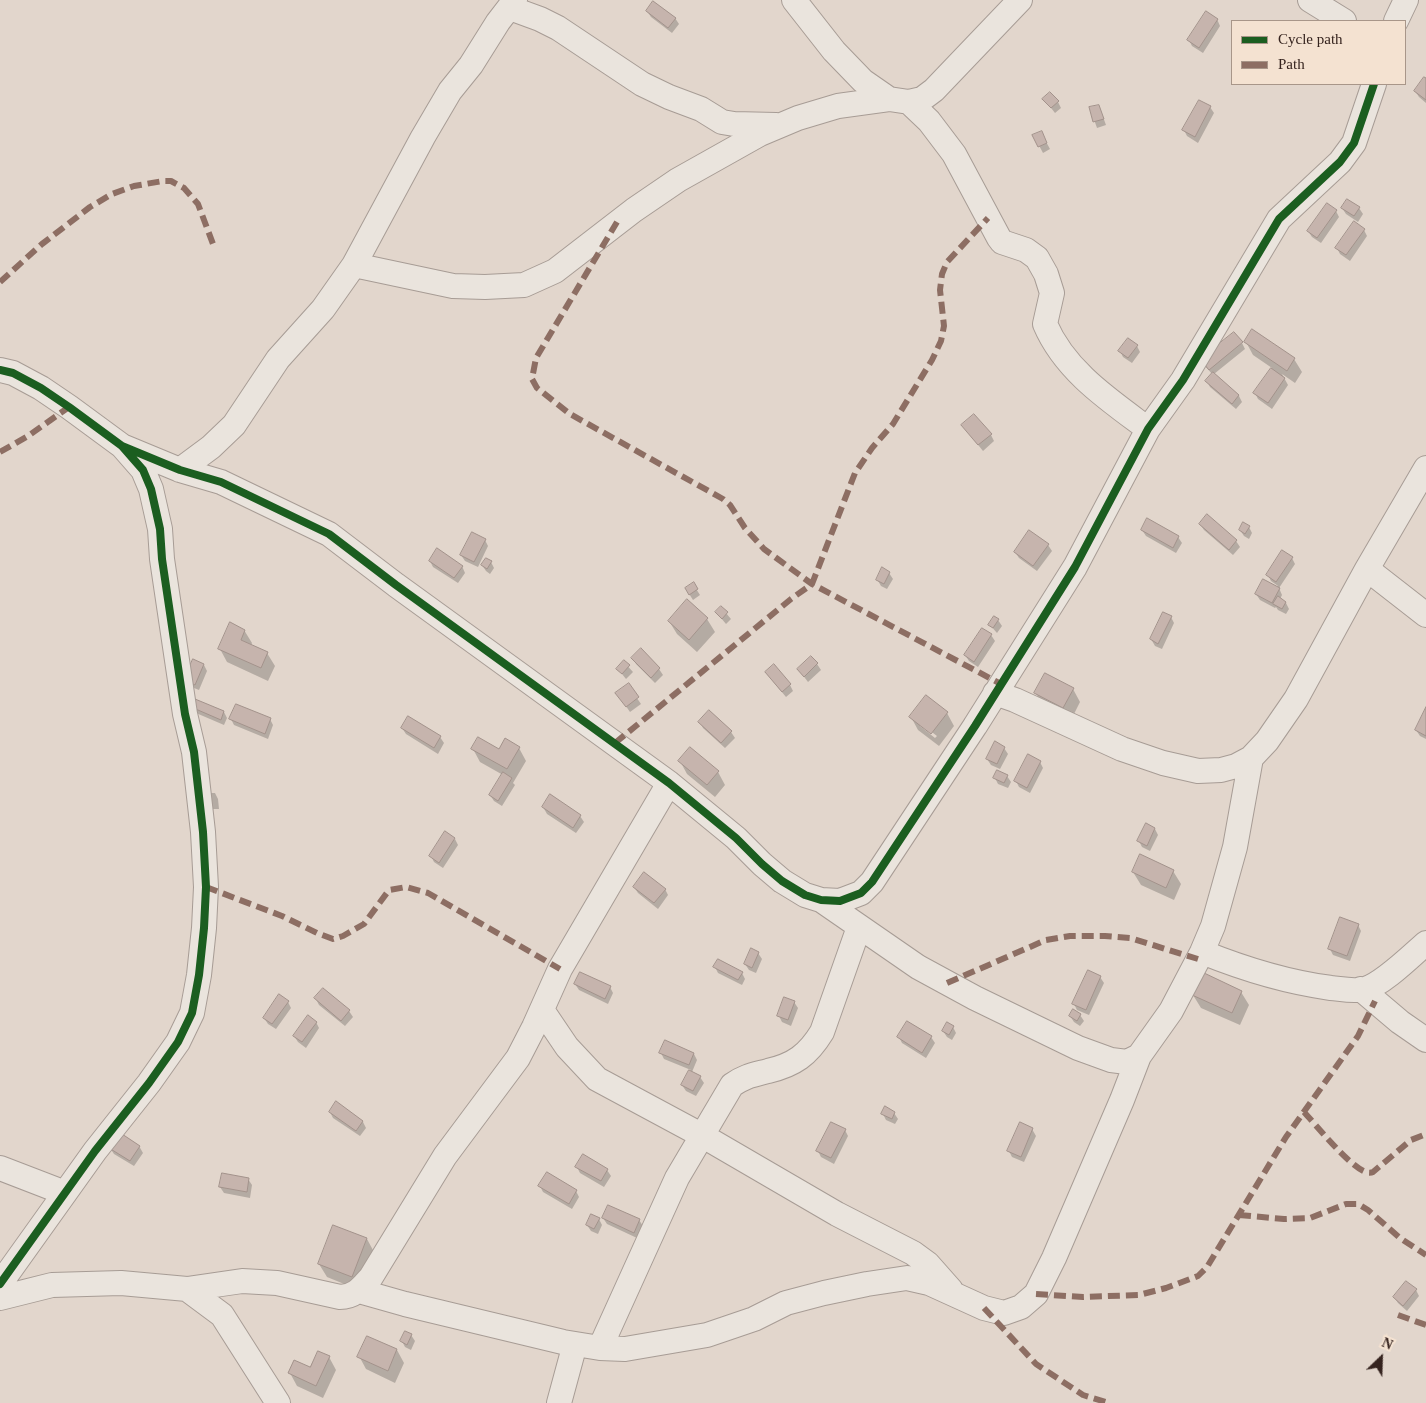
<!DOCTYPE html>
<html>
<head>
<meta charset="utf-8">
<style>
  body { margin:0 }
  #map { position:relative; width:1426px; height:1403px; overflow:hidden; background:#e2d6cc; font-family:Georgia,serif }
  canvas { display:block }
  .legend { position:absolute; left:1231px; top:20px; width:175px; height:65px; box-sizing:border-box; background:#f4e2d1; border:1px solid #a89689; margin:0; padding:6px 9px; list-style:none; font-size:15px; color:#35231e }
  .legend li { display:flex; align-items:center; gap:10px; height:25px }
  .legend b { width:25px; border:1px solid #a89689 }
  .north { position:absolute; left:1356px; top:1333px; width:50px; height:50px; -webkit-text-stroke:4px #f4e2d1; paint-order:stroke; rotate:24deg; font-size:14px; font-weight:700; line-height:20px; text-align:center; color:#35231e }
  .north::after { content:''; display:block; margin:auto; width:18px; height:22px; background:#35231e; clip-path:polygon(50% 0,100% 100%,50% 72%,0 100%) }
</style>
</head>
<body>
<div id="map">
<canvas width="1426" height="1403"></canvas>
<ul class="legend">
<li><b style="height:6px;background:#1b5e20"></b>Cycle path</li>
<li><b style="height:6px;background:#8d6e63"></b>Path</li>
</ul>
<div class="north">N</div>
</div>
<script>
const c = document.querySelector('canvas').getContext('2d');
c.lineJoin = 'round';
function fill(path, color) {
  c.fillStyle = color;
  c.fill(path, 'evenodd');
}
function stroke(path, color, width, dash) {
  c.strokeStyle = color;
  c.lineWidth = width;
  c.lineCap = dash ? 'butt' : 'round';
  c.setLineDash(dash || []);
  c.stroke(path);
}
const shadow = new Path2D(`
  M 647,11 L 675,18 L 679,24 L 672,33 L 651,17 Z
  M 1217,19 L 1220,26 L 1203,53 L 1192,46 L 1189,40 Z
  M 1426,80 L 1426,103 L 1419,97 L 1415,91 Z
  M 1044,99 L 1058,102 L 1061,108 L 1055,113 Z
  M 1199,101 L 1210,107 L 1214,113 L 1198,143 L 1187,136 L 1184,130 Z
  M 1099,106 L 1106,125 L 1097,128 L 1090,108 Z
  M 1034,136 L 1044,138 L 1050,149 L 1043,153 Z
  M 1342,208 L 1359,208 L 1363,214 L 1358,222 L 1346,214 Z
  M 1336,211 L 1339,217 L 1321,243 L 1312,237 L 1308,231 Z
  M 1364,230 L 1367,236 L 1350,261 L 1340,254 L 1337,248 Z
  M 1246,342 L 1294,359 L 1302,372 L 1295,383 L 1282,374 L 1288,385 L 1272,409 L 1258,399 L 1255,393 L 1272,368 L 1253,355 Z
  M 1242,343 L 1245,349 L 1214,374 L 1239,396 L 1242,402 L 1236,409 L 1210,387 L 1207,381 L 1213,375 L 1205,366 Z
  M 1137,346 L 1140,352 L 1132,363 L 1123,357 L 1120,351 Z
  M 963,426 L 991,435 L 994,441 L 983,451 Z
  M 1207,516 L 1236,541 L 1240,547 L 1233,555 L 1204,530 L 1200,524 Z
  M 1249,527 L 1252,533 L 1249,539 L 1244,536 L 1240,530 Z
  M 1142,530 L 1178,537 L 1182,543 L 1176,553 L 1146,536 Z
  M 1030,532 L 1048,545 L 1052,551 L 1037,571 L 1019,558 L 1015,552 Z
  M 485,540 L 488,546 L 478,567 L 465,561 L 461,555 Z
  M 1292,558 L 1295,564 L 1279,588 L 1282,595 L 1280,599 L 1286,603 L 1289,609 L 1286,614 L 1278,610 L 1276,607 L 1275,608 L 1260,600 L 1256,594 L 1277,588 L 1278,586 L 1271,581 L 1268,575 Z
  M 430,561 L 462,566 L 465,573 L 458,583 L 433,567 Z
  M 491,562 L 494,568 L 490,574 L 486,571 L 482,565 Z
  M 889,573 L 893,579 L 887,589 L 881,586 L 877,579 Z
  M 693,584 L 700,595 L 693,600 L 686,589 Z
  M 721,607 L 731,619 L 726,624 L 716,612 Z
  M 1171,617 L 1174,623 L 1162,649 L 1155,646 L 1151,639 Z
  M 707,619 L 715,632 L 697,652 L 677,634 L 669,621 Z
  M 998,620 L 1002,626 L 997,633 L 990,625 Z
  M 982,629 L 991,635 L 995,641 L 978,667 L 969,661 L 965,655 Z
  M 244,630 L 252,643 L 251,646 L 267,653 L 275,666 L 268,681 L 227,662 L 220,649 Z
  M 641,650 L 659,669 L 663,675 L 655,683 L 636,664 L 633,658 Z
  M 624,662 L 633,672 L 626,679 L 618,669 Z
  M 817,664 L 821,670 L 808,682 L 799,670 Z
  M 204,665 L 207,671 L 199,690 L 189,686 Z
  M 766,673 L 790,685 L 793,691 L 786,697 Z
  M 628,685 L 641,704 L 630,712 L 621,699 Z
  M 1073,689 L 1080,702 L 1071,720 L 1043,706 L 1036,693 Z
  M 195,700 L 224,712 L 227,718 L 224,725 L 196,713 Z
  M 1426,709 L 1426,739 L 1420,736 L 1416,730 Z
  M 947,713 L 954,726 L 939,746 L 918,730 L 911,717 ZM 920,723 L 937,736 L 935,738 L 920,726 Z
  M 231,719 L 270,719 L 273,725 L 268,739 L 234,725 Z
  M 700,722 L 731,732 L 735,738 L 725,748 L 703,728 Z
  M 402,728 L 440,737 L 444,743 L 438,754 L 406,734 Z
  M 519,748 L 526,761 L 513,783 L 515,785 L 502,806 L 494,801 L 490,795 L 503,775 L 480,762 L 473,749 L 500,751 Z
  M 1004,748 L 1008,754 L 1000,769 L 991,765 L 987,759 Z
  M 680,761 L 718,772 L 725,785 L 715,797 L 687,774 Z
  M 1040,762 L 1043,768 L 1030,793 L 1019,787 L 1016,781 Z
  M 1007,776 L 1011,782 L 1008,788 L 998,784 L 995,778 Z
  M 207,793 L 215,793 L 218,799 L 219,809 L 211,809 Z
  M 543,807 L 580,816 L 584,822 L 576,833 L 547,814 Z
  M 1155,829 L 1158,835 L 1150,851 L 1142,847 L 1139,841 Z
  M 455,839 L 458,845 L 443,868 L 434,862 L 431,856 Z
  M 1173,871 L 1181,884 L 1174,900 L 1141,885 L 1133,872 Z
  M 634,887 L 665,889 L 668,895 L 658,909 L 638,893 Z
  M 1358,925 L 1361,931 L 1350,961 L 1333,955 L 1330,949 Z
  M 758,953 L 762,959 L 756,973 L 749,970 L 745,964 Z
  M 715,967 L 742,973 L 745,979 L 742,985 L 718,973 Z
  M 1100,977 L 1104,983 L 1089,1015 L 1077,1010 L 1074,1004 Z
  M 575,984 L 610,987 L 613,993 L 608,1004 L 579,990 Z
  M 1241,992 L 1249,1005 L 1240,1025 L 1201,1008 L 1193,995 Z
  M 316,999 L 349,1011 L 353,1017 L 345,1026 L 319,1005 Z
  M 288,1002 L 291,1008 L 276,1029 L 268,1024 L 264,1018 Z
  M 794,1002 L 798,1008 L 791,1026 L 782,1022 L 779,1016 Z
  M 1080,1015 L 1084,1021 L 1080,1026 L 1074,1022 L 1070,1016 Z
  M 316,1022 L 319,1028 L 306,1048 L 298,1042 L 294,1036 Z
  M 953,1027 L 956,1033 L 952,1040 L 947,1037 L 943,1031 Z
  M 899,1037 L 931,1037 L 935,1043 L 926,1058 L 902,1043 Z
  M 661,1053 L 694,1054 L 697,1060 L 692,1072 L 700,1077 L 704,1083 L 696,1096 L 686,1091 L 682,1085 L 691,1070 L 664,1059 Z
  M 336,1103 L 363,1122 L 366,1128 L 360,1136 L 333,1118 L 330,1112 Z
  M 894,1113 L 898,1119 L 895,1124 L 886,1120 L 883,1114 Z
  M 1032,1129 L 1036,1136 L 1024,1162 L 1012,1157 L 1009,1151 Z
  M 845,1130 L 848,1136 L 834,1164 L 821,1157 L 818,1151 Z
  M 139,1146 L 143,1153 L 134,1166 L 114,1154 L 110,1148 Z
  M 577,1167 L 607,1170 L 611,1176 L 604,1187 L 580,1173 Z
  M 248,1179 L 252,1185 L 250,1198 L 224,1193 L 220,1187 Z
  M 540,1186 L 576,1191 L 579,1197 L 572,1209 L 543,1192 Z
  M 603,1218 L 639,1220 L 643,1226 L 637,1238 L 607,1224 Z
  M 599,1219 L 602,1225 L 598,1234 L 591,1231 L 587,1225 Z
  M 367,1239 L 374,1252 L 359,1290 L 327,1277 L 319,1264 Z
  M 1416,1290 L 1419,1296 L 1407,1311 L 1398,1303 L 1394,1297 Z
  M 411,1335 L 415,1341 L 411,1350 L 405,1347 L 402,1341 Z
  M 368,1337 L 397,1350 L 404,1363 L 395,1383 L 366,1369 L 359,1356 Z
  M 329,1357 L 336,1370 L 323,1398 L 297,1386 L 290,1373 L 311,1368 Z`);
const building = new Path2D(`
  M 653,1 L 676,18 L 668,28 L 646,11 Z
  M 1206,11 L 1218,19 L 1199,48 L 1187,40 Z
  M 1424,77 L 1426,78 L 1426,100 L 1414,91 Z
  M 1050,92 L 1059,101 L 1051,108 L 1042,99 Z
  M 1199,100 L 1211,106 L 1195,137 L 1182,130 Z
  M 1099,105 L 1104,119 L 1093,122 L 1089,107 Z
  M 1042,131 L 1047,143 L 1038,147 L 1032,135 Z
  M 1347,199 L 1360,207 L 1354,216 L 1341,208 Z
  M 1327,203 L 1337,210 L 1317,238 L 1307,231 Z
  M 1354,221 L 1365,229 L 1346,255 L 1335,248 Z
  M 1252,329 L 1295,358 L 1287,371 L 1244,342 Z
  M 1234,332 L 1243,342 L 1209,370 L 1200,359 Z
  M 1128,338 L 1138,345 L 1128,358 L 1118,351 Z
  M 1271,368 L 1285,378 L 1268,403 L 1253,393 Z
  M 1213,372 L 1239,395 L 1232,404 L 1205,381 Z
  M 974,414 L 992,434 L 978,445 L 961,425 Z
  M 1207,514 L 1237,540 L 1229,550 L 1199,524 Z
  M 1147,518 L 1179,536 L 1173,548 L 1141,530 Z
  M 1243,522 L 1250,526 L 1245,534 L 1239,530 Z
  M 1029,530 L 1049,544 L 1033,566 L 1014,552 Z
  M 472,532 L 486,539 L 474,562 L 460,555 Z
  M 437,548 L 463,566 L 454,578 L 429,561 Z
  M 1282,550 L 1293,557 L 1276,582 L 1266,575 Z
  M 486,558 L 492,561 L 487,569 L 481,565 Z
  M 882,567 L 890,572 L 884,584 L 876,580 Z
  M 1263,579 L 1280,588 L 1272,603 L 1255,594 Z
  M 694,582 L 698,589 L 689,595 L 685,588 Z
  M 1278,596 L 1286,602 L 1282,609 L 1273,604 Z
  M 687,599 L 708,618 L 689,640 L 668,621 Z
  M 721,606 L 728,612 L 722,619 L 715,612 Z
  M 1163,612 L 1172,616 L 1158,644 L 1150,639 Z
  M 994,616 L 999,619 L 993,628 L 988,625 Z
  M 230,622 L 245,630 L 241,640 L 268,652 L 261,668 L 218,649 Z
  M 982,628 L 992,634 L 974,662 L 964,655 Z
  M 641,648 L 660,668 L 651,678 L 631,658 Z
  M 811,656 L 818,663 L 804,677 L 797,669 Z
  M 193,659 L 204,664 L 195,685 L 184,680 Z
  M 624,660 L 630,665 L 622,674 L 616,669 Z
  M 774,664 L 791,684 L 782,692 L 765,672 Z
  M 1045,673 L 1074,688 L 1063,708 L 1034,693 Z
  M 629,683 L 639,697 L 626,707 L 615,693 Z
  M 926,695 L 948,712 L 931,734 L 909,717 Z
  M 195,699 L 224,711 L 221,720 L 191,707 Z
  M 236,704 L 271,718 L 265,734 L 229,719 Z
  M 1426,707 L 1426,736 L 1415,730 Z
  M 709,710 L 732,731 L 721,743 L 698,722 Z
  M 408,716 L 441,736 L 434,748 L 401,728 Z
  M 478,737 L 499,749 L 505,738 L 520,747 L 507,769 L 471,749 Z
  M 995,741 L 1005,747 L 997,764 L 986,759 Z
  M 690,747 L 719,771 L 707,785 L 678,761 Z
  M 1028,754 L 1041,761 L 1027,788 L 1014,781 Z
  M 997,770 L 1008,775 L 1004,783 L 993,778 Z
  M 503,772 L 512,778 L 498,801 L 489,795 Z
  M 550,794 L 581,815 L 573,828 L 542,807 Z
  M 1146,823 L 1155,828 L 1147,846 L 1137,841 Z
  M 445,831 L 455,838 L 439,863 L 429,856 Z
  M 1140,854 L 1174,870 L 1166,888 L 1132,872 Z
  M 644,872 L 666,889 L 654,903 L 633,887 Z
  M 1340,917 L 1359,924 L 1347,956 L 1328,949 Z
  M 751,948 L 759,952 L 752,968 L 744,964 Z
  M 718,959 L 743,972 L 738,980 L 713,967 Z
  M 1088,970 L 1101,976 L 1086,1010 L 1072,1004 Z
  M 580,972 L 611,986 L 605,999 L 574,984 Z
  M 1202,972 L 1242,991 L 1232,1013 L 1192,995 Z
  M 323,988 L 350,1010 L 341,1021 L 314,998 Z
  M 279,994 L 289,1001 L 272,1024 L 263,1018 Z
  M 784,997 L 795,1001 L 788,1020 L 777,1016 Z
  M 1073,1009 L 1081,1014 L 1077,1021 L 1069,1016 Z
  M 308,1015 L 317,1022 L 302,1042 L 293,1036 Z
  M 907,1021 L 932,1036 L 922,1053 L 897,1037 Z
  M 947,1022 L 954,1026 L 949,1035 L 942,1031 Z
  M 665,1040 L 694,1053 L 689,1065 L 659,1053 Z
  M 689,1070 L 701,1076 L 693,1091 L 681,1085 Z
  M 336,1101 L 363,1121 L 356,1131 L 329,1112 Z
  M 885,1106 L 895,1112 L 892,1119 L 881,1114 Z
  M 831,1122 L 846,1129 L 831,1158 L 816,1151 Z
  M 1020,1122 L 1033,1128 L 1021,1157 L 1007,1151 Z
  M 119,1132 L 140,1146 L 130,1161 L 109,1148 Z
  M 583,1154 L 608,1169 L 601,1181 L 575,1167 Z
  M 547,1172 L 577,1190 L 569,1204 L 538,1186 Z
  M 222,1173 L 249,1178 L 247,1192 L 219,1187 Z
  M 608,1205 L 640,1219 L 634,1233 L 602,1218 Z
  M 591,1214 L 600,1218 L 594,1229 L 586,1225 Z
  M 333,1225 L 367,1238 L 352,1277 L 318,1264 Z
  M 1406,1281 L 1417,1289 L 1403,1306 L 1393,1297 Z
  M 405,1331 L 412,1334 L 407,1345 L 400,1341 Z
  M 367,1336 L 397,1349 L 388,1371 L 357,1357 Z
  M 318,1351 L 330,1356 L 316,1386 L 288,1373 L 294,1360 L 310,1367 Z`);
const minor = new Path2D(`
  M 794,0 L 834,51 L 863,81 L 889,99
  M 1310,0 L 1344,21
  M 510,8 L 540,19 L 558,28 L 642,84 L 669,97 L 701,109 L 722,122 L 734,124 L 776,125
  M 1396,21 L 1406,0
  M 909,102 L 929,121 L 954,154 L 999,238 L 1002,242 L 1026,250 L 1037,258 L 1046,274 L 1052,293 L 1045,324 C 1065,371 1109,400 1148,429
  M 354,265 L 453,286 L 485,287 L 524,285 L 555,271 L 634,210 L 678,180 L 760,134 L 798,118 L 838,106 L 889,99 L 909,102 L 922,99 L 934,90 L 1020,0
  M 0,370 L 13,373 L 41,388 L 69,407 L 122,446 L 143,470 L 151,489 L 160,529 L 162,559 L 185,714 L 194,752 L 203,832 L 206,887 L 204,928 L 199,975 L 192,1013 L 178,1042 L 149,1083 L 95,1151 L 0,1284
  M 122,446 L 180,470 L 221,482 L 329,534 L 396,585 L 669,783 L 736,838 L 762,864 L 782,881 L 805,895 L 821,900 L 840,901 L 861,893 L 872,882 L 975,726 L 1075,567 L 1148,429 L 1183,380 L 1279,219 L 1340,162 L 1354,143 L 1374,84
  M 180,470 L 211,447 L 234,425 L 278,359 L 323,309 L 354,265 L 423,137 L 450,91 L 471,65 L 498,22 L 515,0
  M 1367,569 L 1426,615
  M 995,693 L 1015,700 L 1122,749 L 1163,763 L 1198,771 L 1221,770 L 1236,766 L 1251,758 L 1267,741 L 1296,699 L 1367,569 L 1426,468
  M 821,900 L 918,967 L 975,998 L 1078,1048 L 1111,1060 L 1127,1062 L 1139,1056 L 1171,1011 L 1202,952 L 1213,926 L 1235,847 L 1251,758
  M 1202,952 C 1244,969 1286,982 1331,988 C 1342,989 1354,992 1365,989 C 1383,984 1411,956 1426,943
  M 1361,989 L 1400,1022 L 1426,1040
  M 542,1010 L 567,1047 L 597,1079 L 703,1136 L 837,1214 L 913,1253 L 928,1264 L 951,1290
  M 0,1168 L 65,1193
  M 187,1289 L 222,1315 L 278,1403
  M 359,1291 L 405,1304 L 563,1342 L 600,1348 L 625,1349 L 707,1335 L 754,1319 L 786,1303 L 824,1293 L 867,1284 L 907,1278 L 929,1283 L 984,1308 L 1004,1313 L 1021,1307 L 1036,1294 L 1054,1258 L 1122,1100 L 1139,1056
  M 0,1298 L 52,1285 L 121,1283 L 187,1289 L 242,1281 L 277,1283 L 340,1297 C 355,1297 362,1287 371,1277 L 445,1156 L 518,1058 L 534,1027 L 560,969 L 669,783
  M 600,1348 L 677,1178 L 732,1085 C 745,1076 753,1075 768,1071 C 794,1065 808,1055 822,1032 L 859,927
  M 559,1403 L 575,1344`);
const quiet = new Path2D(`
  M 617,222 L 536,358 L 532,379 L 537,388 L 570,414 L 723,499 L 730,505 L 745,528 L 764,549 L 812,584 L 1001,684
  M 0,282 L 42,244 L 90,207 L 112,194 L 134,186 L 163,181 L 171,181 L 184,188 L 198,204 L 213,244
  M 0,452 L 28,436 L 69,407
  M 615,743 L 791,599 L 812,584 L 855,473 L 872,448 L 893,424 L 932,360 L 941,341 L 944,326 L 940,290 L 942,274 L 947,262 L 988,218
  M 206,887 L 282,916 L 317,933 L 333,939 L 343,936 L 364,924 L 389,890 L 406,887 L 428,893 L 560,969
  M 947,983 L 1046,940 L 1070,936 L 1105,936 L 1130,938 L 1198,959
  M 1304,1112 C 1316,1125 1350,1167 1366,1172 C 1368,1173 1371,1173 1373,1172 L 1411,1140 L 1426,1134
  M 1239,1215 L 1284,1219 L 1310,1218 L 1346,1204 L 1358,1204 L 1368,1210 L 1400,1238 L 1426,1255
  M 1036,1294 L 1083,1297 L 1139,1295 L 1166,1288 L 1198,1276 L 1207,1267 L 1286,1137 L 1358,1036 L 1375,1001
  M 984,1308 L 1036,1364 L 1083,1395 L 1109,1403
  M 1398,1315 L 1426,1325`);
const cycleway = new Path2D(`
  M 0,370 L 13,373 L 41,388 L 69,407 L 122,446 L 143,470 L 151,489 L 160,529 L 162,559 L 185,714 L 194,752 L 203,832 L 206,887 L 204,928 L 199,975 L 192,1013 L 178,1042 L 149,1083 L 95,1151 L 0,1284
  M 122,446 L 180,470 L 221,482 L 329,534 L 396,585 L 669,783 L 736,838 L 762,864 L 782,881 L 805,895 L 821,900 L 840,901 L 861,893 L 872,882 L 975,726 L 1075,567 L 1148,429 L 1183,380 L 1279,219 L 1340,162 L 1354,143 L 1374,84`);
fill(shadow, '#0003');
fill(building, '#c6b4ad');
stroke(building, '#a2928b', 1);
stroke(minor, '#a79c95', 26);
stroke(minor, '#eae4dd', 24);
stroke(quiet, '#8d6e63', 6, [12, 6]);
stroke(cycleway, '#1b5e20', 8);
</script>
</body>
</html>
